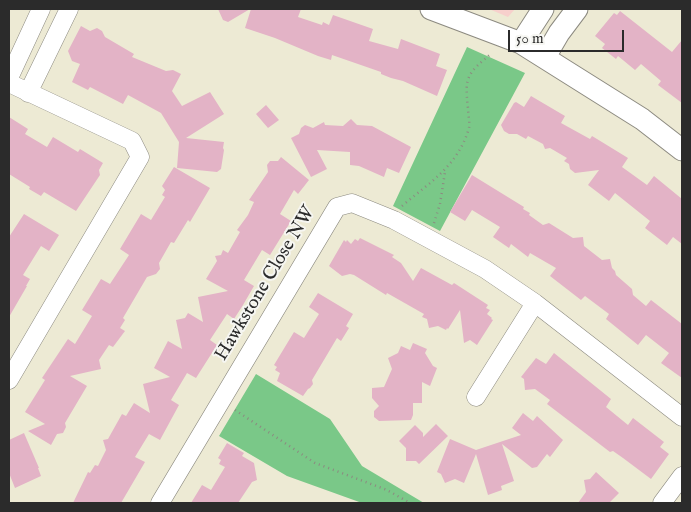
<!DOCTYPE html>
<html>
<head>
<meta charset="utf-8">
<style>
  body { margin:0 }
  #map { position:relative; width:691px; height:512px; overflow:hidden; background:#edead4; font-family:"IM FELL English",serif }
  canvas { display:block }
  .frame { position:absolute; inset:0; border:10px solid #2b2b2b; pointer-events:none }
  .scale { position:absolute; left:508px; top:30px; width:116px; height:22px; box-sizing:border-box; border:2px solid #2b2b2b; border-top:0; padding-left:6px; font-size:15px; line-height:18px; white-space:nowrap; color:#2b2b2b; -webkit-text-stroke:4px #f6f6f2; paint-order:stroke }
</style>
</head>
<body>
<div id="map">
<canvas width="691" height="512"></canvas>
<div class="frame"></div>
<div class="scale">50 m</div>
</div>
<script>
const c = document.querySelector('canvas').getContext('2d');
c.lineJoin = 'round';
function fill(path, color) {
  c.fillStyle = color;
  c.fill(path, 'evenodd');
}
function stroke(path, color, width, dash) {
  c.strokeStyle = color;
  c.lineWidth = width;
  c.lineCap = dash ? 'butt' : 'round';
  c.setLineDash(dash || []);
  c.stroke(path);
}
function drawText(font, color, halo, rows, align = 'center') {
  c.font = font + ' "IM FELL English",serif';
  c.lineWidth = 4;
  c.setLineDash([]);
  c.textBaseline = 'middle';
  c.strokeStyle = halo;
  c.fillStyle = color;
  for (const [text, x, y, turn = 0] of rows) {
    c.save();
    c.translate(x, y);
    c.rotate((+turn || 0) * Math.PI / 180);
    c.textAlign = isNaN(turn) ? turn : align;
    if (halo) c.strokeText(text, 0, 0);
    c.fillText(text, 0, 0);
    c.restore();
  }
}
const built = new Path2D(`
  M 489,9 L 515,9 L 508,17 Z`);
const green = new Path2D(`
  M 467,47 L 525,73 L 440,231 L 393,206 Z
  M 256,374 L 330,419 L 362,466 L 424,503 L 362,503 L 287,476 L 219,436 Z`);
const building = new Path2D(`
  M 218,9 L 250,9 L 228,22 L 223,20 Z
  M 251,9 L 301,9 L 298,17 L 322,25 L 323,22 L 329,25 L 333,15 L 373,29 L 369,41 L 398,49 L 401,39 L 440,54 L 436,66 L 447,70 L 437,96 L 403,81 L 391,78 L 381,74 L 381,72 L 358,64 L 332,55 L 331,60 L 318,56 L 275,38 L 245,28 Z
  M 620,11 L 672,52 L 682,40 L 682,103 L 658,85 L 661,81 L 641,64 L 635,70 L 618,56 L 616,59 L 602,48 L 605,44 L 595,36 L 614,13 L 617,15 Z
  M 81,26 L 90,31 L 97,28 L 102,31 L 105,37 L 134,54 L 132,57 L 166,71 L 173,70 L 181,74 L 172,91 L 182,106 L 210,92 L 224,114 L 186,138 L 224,142 L 223,148 L 224,150 L 221,169 L 217,172 L 177,168 L 179,142 L 161,113 L 128,95 L 123,104 L 90,87 L 88,90 L 72,82 L 80,64 L 72,61 L 68,51 Z
  M 531,96 L 565,116 L 561,123 L 590,139 L 592,136 L 597,139 L 628,158 L 622,167 L 647,185 L 654,176 L 682,199 L 682,244 L 673,237 L 667,245 L 645,228 L 650,221 L 615,193 L 609,201 L 588,185 L 599,170 L 575,173 L 570,169 L 569,164 L 564,161 L 567,158 L 550,148 L 545,149 L 543,144 L 528,136 L 526,139 L 517,134 L 509,134 L 504,131 L 501,125 L 514,103 L 516,102 L 524,107 Z
  M 266,105 L 279,120 L 268,128 L 256,114 Z
  M 9,117 L 28,129 L 25,134 L 47,147 L 53,137 L 78,152 L 80,149 L 103,163 L 99,170 L 100,175 L 76,211 L 44,192 L 41,196 L 29,189 L 30,187 L 9,174 Z
  M 351,119 L 357,125 L 372,126 L 411,147 L 399,173 L 387,168 L 384,177 L 359,166 L 350,165 L 350,152 L 317,150 L 327,169 L 311,177 L 291,138 L 299,134 L 301,128 L 305,125 L 313,128 L 324,122 L 325,125 L 343,126 Z
  M 281,157 L 309,180 L 298,194 L 294,190 L 280,214 L 291,221 L 270,255 L 262,250 L 244,280 L 254,286 L 243,305 L 234,319 L 227,314 L 210,340 L 217,345 L 196,378 L 187,373 L 171,400 L 179,405 L 160,440 L 149,434 L 135,457 L 145,462 L 121,503 L 73,503 L 88,472 L 90,473 L 95,465 L 98,466 L 106,450 L 103,440 L 108,439 L 122,414 L 126,416 L 134,403 L 150,413 L 143,384 L 170,377 L 154,368 L 168,341 L 182,349 L 176,320 L 185,318 L 188,313 L 203,322 L 198,297 L 228,291 L 206,279 L 217,261 L 215,256 L 221,255 L 223,250 L 228,253 L 240,232 L 237,230 L 248,215 L 254,202 L 249,200 L 268,172 L 267,165 L 270,161 L 278,161 Z
  M 174,167 L 210,188 L 190,222 L 188,220 L 174,243 L 171,242 L 159,263 L 160,269 L 156,274 L 147,277 L 123,318 L 125,320 L 120,328 L 125,331 L 113,347 L 109,345 L 99,360 L 101,369 L 70,376 L 87,386 L 65,423 L 66,427 L 63,433 L 57,434 L 51,445 L 28,431 L 45,424 L 25,412 L 45,380 L 42,378 L 68,339 L 75,344 L 92,316 L 82,310 L 101,279 L 110,284 L 129,255 L 120,249 L 141,214 L 151,220 L 165,197 L 162,195 L 165,190 L 162,186 Z
  M 472,175 L 524,207 L 523,209 L 530,213 L 529,215 L 543,225 L 549,223 L 573,238 L 583,237 L 584,246 L 602,260 L 610,259 L 612,268 L 615,271 L 616,275 L 632,289 L 633,295 L 646,306 L 651,300 L 682,324 L 682,378 L 661,363 L 669,353 L 646,335 L 638,345 L 606,319 L 609,314 L 585,296 L 581,300 L 550,276 L 556,268 L 530,253 L 528,257 L 511,244 L 509,248 L 493,237 L 500,227 L 472,210 L 465,221 L 450,212 Z
  M 24,214 L 59,235 L 49,251 L 41,246 L 23,275 L 30,279 L 26,286 L 27,286 L 9,317 L 9,237 Z
  M 360,238 L 394,255 L 392,257 L 401,263 L 413,281 L 421,268 L 452,285 L 454,283 L 488,305 L 486,308 L 490,310 L 487,314 L 492,318 L 491,319 L 493,320 L 477,345 L 470,340 L 464,343 L 460,310 L 448,329 L 447,328 L 446,330 L 438,326 L 429,328 L 427,319 L 422,317 L 424,314 L 387,293 L 386,295 L 354,275 L 350,274 L 342,276 L 329,266 L 344,240 L 346,242 L 347,240 L 351,244 L 355,239 L 358,241 Z
  M 318,293 L 353,314 L 346,326 L 349,328 L 341,341 L 337,338 L 312,380 L 313,384 L 310,388 L 308,389 L 303,396 L 277,381 L 280,373 L 275,370 L 277,367 L 274,365 L 294,332 L 304,338 L 319,314 L 309,307 Z
  M 413,343 L 427,349 L 425,353 L 433,366 L 437,368 L 430,386 L 422,382 L 422,403 L 413,403 L 413,415 L 411,420 L 379,421 L 374,417 L 374,411 L 379,406 L 372,398 L 372,388 L 384,387 L 392,369 L 388,358 L 398,353 L 401,346 L 410,350 Z
  M 554,353 L 611,399 L 606,407 L 628,425 L 633,418 L 664,442 L 660,447 L 669,454 L 651,479 L 623,458 L 613,451 L 610,452 L 547,404 L 550,400 L 535,389 L 525,390 L 524,379 L 521,377 L 536,358 L 546,364 Z
  M 523,413 L 533,421 L 537,416 L 563,440 L 550,457 L 547,454 L 537,467 L 532,468 L 502,444 L 514,481 L 501,486 L 502,490 L 488,495 L 476,454 L 464,483 L 455,479 L 445,483 L 441,474 L 437,472 L 450,439 L 476,450 L 521,435 L 512,428 Z
  M 436,424 L 448,436 L 419,464 L 416,461 L 406,461 L 406,448 L 399,441 L 415,425 L 423,433 L 423,437 Z
  M 24,433 L 39,468 L 38,468 L 41,476 L 15,488 L 9,473 L 9,440 Z
  M 227,443 L 244,453 L 242,456 L 254,463 L 257,480 L 252,482 L 238,503 L 191,503 L 202,485 L 211,490 L 225,467 L 219,464 L 221,460 L 218,458 Z
  M 596,472 L 619,493 L 609,503 L 578,503 L 586,492 L 584,480 L 590,479 Z`);
const path = new Path2D(`
  M 402,206 C 430,182 458,166 469,128 C 470,122 468,114 468,108 C 464,76 468,73 492,53
  M 434,223 L 440,204 L 445,172
  M 235,410 L 315,463 L 387,490 L 410,503`);
const minor = new Path2D(`
  M 9,78 L 41,9
  M 9,83 L 132,141 L 140,157 L 9,380
  M 28,93 L 69,9
  M 476,397 L 535,303
  M 160,503 L 337,207 L 352,203 L 394,220 L 485,269 L 535,303 L 682,417
  M 662,503 L 682,476`);
const tertiary = new Path2D(`
  M 431,9 L 521,43 L 642,119 L 682,150
  M 521,43 L 543,9
  M 545,57 L 559,33 L 577,9`);
const streetNames = [
  ["Hawkstone Close NW",266,284,-59]
];
fill(built, '#f7d0cc');
fill(green, '#7ac888');
fill(building, '#e3b3c6');
stroke(minor, '#8c8a80', 19);
stroke(tertiary, '#8c8a80', 23);
stroke(path, '#8c8a80', 2.5, [1, 4]);
stroke(minor, '#fff', 18);
stroke(tertiary, '#fff', 21);
drawText('19px', '#2b2b2b', '#f6f6f2', streetNames);
</script>
</body>
</html>
